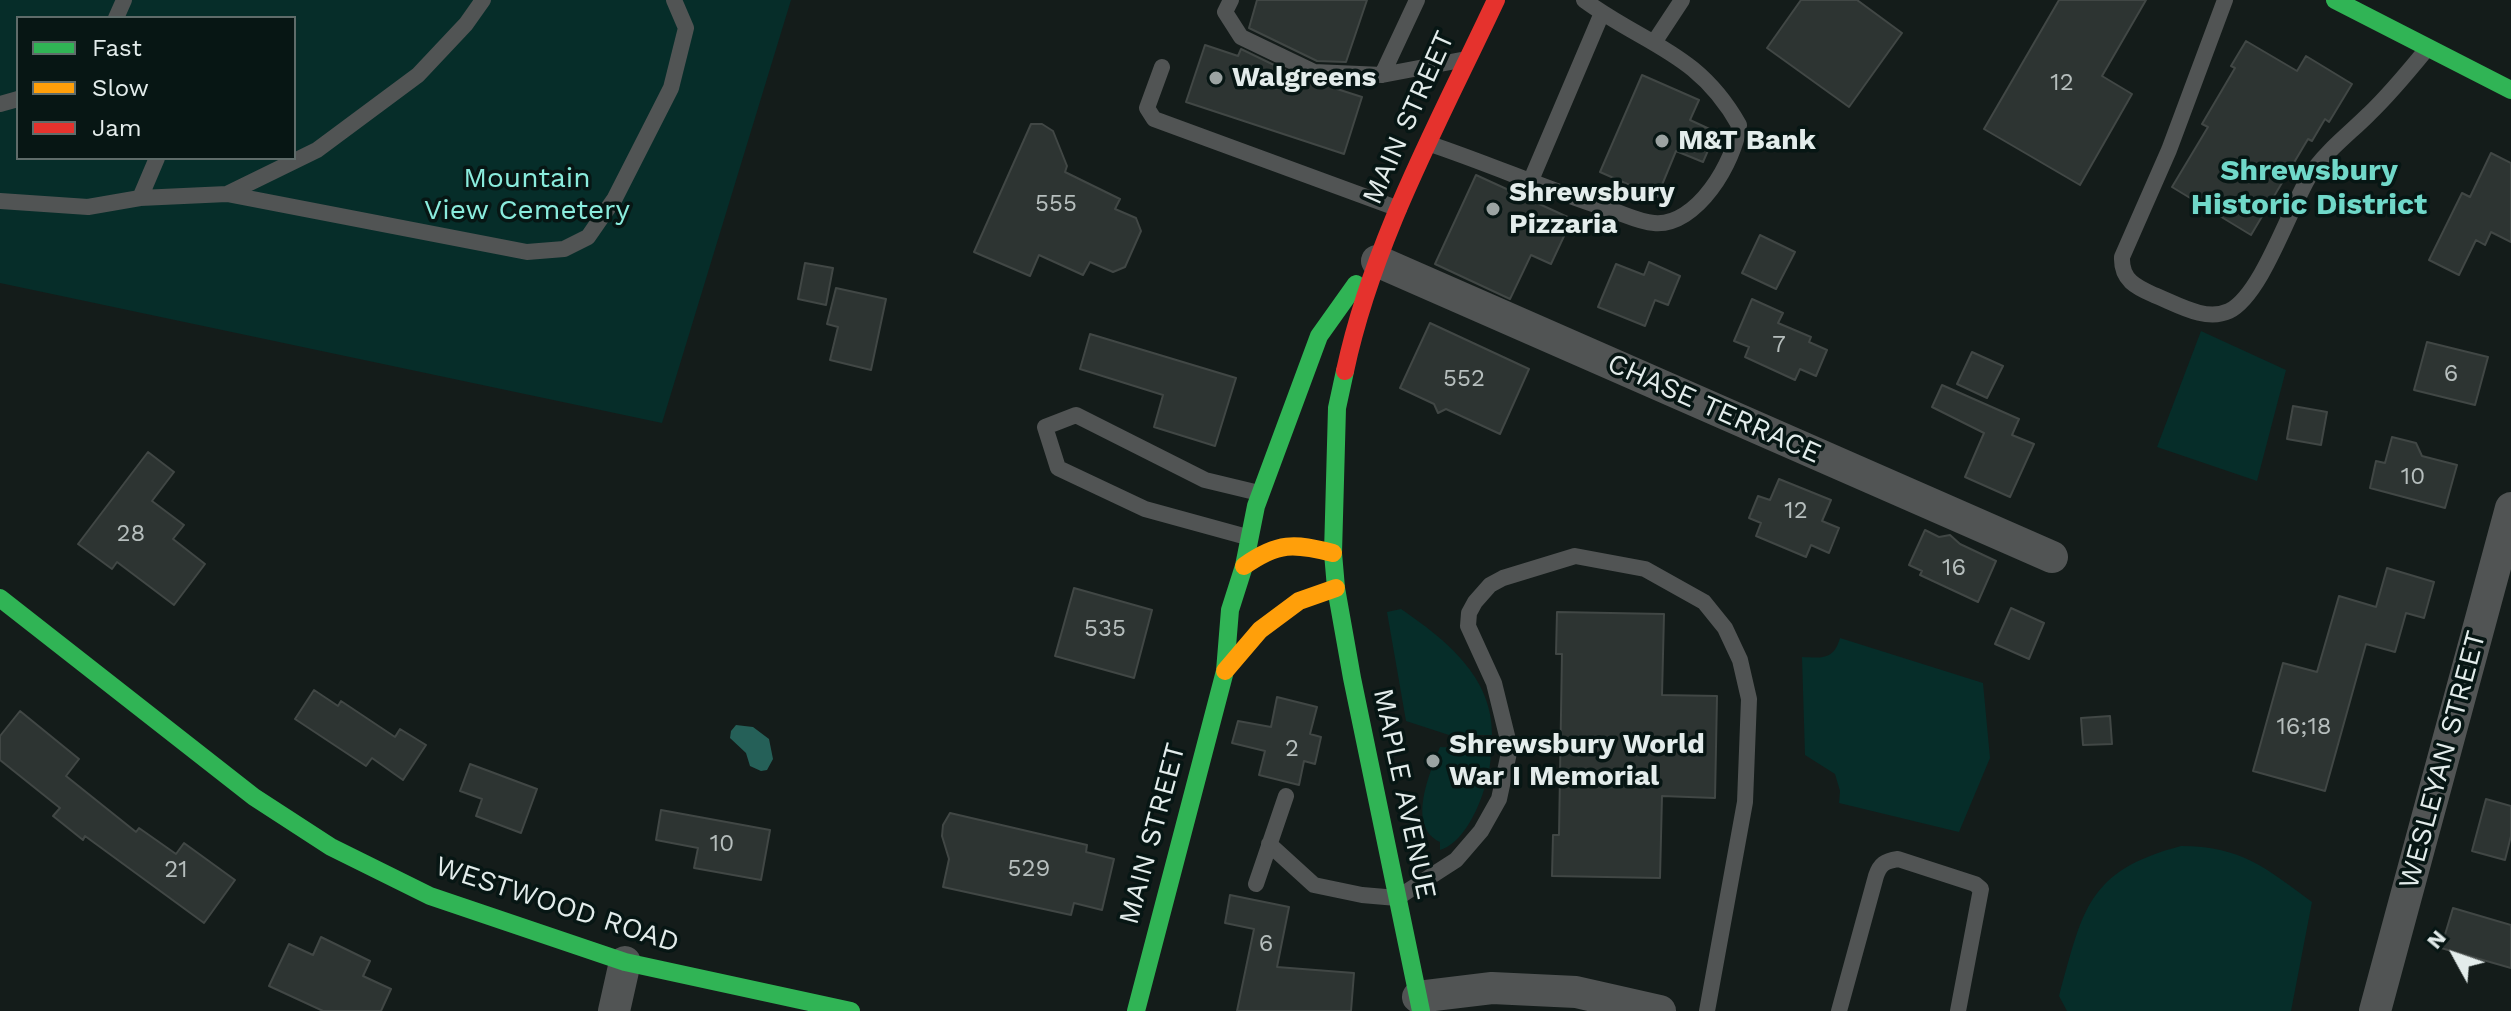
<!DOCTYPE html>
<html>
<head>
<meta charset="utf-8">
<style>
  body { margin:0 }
  #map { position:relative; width:2511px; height:1011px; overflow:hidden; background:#141c1a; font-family:"Work Sans",sans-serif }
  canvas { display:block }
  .legend { position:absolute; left:16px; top:16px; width:280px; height:144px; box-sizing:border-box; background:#071614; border:2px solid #5f6c6a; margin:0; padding:10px 14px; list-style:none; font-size:24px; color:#e3eceb }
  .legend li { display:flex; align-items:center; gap:16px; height:40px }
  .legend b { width:40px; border:2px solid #5f6c6a }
  .north { position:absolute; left:2415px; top:915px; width:80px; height:80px; -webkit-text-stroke:6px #071614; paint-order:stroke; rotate:310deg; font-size:22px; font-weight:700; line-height:32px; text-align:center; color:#e3eceb }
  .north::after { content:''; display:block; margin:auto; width:28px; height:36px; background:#e3eceb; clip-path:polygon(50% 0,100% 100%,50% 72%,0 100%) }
</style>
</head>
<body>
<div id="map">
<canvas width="2511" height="1011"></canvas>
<ul class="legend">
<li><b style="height:10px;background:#30b455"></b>Fast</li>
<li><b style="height:10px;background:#ff9f0a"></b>Slow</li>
<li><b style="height:10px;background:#e5322d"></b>Jam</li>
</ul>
<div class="north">N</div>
</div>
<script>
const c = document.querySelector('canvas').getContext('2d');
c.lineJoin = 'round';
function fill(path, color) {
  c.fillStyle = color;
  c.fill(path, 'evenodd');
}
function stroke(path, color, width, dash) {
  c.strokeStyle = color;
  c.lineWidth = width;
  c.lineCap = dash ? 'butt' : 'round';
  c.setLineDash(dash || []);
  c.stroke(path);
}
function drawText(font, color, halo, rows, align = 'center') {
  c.font = font + ' "Work Sans",sans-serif';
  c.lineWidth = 7;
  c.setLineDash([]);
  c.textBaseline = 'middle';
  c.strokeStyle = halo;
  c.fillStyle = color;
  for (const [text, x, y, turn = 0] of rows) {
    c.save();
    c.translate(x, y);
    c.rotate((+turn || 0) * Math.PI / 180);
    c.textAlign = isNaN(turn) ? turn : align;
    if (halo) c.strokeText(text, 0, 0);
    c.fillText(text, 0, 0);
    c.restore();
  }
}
const green = new Path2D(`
  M 0,0 L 791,0 L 662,423 L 0,283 ZM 18,18 L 294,18 L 294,158 L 18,158 Z
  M 2201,331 L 2286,370 L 2257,481 L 2157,447 Z
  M 1401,609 C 1445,639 1493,677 1492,735 L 1449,735 L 1406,721 L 1387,612 Z
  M 1840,638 L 1983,683 L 1990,758 L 1959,832 L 1839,803 L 1840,791 L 1835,774 L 1805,755 L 1802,657 C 1822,658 1834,660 1840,638 Z
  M 1440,747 L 1491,749 C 1492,779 1471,841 1440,850 L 1440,842 C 1406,826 1430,773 1440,747 Z
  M 2181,846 C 2241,846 2266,868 2312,902 L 2291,1011 L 2067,1011 L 2059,996 C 2083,911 2086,871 2181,846 Z`);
const water = new Path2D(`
  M 736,725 L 753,727 L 769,739 L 773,759 L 767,770 L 761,771 L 750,766 L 746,753 L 730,738 L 731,731 Z`);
const building = new Path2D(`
  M 1257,0 L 1367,0 L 1346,62 L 1317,61 L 1249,28 Z
  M 1801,0 L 1857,0 L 1902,33 L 1849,107 L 1767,48 Z
  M 2059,0 L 2146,0 L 2102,76 L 2132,94 L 2080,185 L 1984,129 Z
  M 2246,41 L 2297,71 L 2306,56 L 2352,84 L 2329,122 L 2325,119 L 2312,141 L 2308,139 L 2251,235 L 2172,187 L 2208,127 L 2202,124 L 2235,68 L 2231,66 Z
  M 1205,45 L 1238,56 L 1241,49 L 1309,82 L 1338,84 L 1337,89 L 1362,97 L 1344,154 L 1186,102 Z
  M 1642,75 L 1699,100 L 1690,120 L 1716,132 L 1703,162 L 1676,151 L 1657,197 L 1600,172 Z
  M 1031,124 L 1042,124 L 1053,131 L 1067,166 L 1065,172 L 1120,199 L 1115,209 L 1136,218 L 1141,231 L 1125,267 L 1113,272 L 1090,262 L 1083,275 L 1039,255 L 1030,276 L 974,252 Z
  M 2491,153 L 2511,163 L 2511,242 L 2491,232 L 2485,245 L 2476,240 L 2459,275 L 2429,260 L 2462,193 L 2470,197 Z
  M 1476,175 L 1572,219 L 1551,264 L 1531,255 L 1510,299 L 1435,264 Z
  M 1760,235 L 1795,252 L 1776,289 L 1742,273 Z
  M 1649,262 L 1680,276 L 1668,305 L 1655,300 L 1645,326 L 1598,307 L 1616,264 L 1644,275 Z
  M 805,263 L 833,268 L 826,305 L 798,299 Z
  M 836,288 L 886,299 L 871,370 L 830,360 L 838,327 L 827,324 Z
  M 1752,299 L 1783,313 L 1778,323 L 1811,337 L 1809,342 L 1827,350 L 1816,376 L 1800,369 L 1795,380 L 1745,357 L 1749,347 L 1734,341 Z
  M 1430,323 L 1529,369 L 1500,434 L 1446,409 L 1438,413 L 1434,404 L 1400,388 Z
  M 1090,334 L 1236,378 L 1215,446 L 1154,427 L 1163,395 L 1080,369 Z
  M 2427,342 L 2488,357 L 2475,405 L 2414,390 Z
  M 1972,352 L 2003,366 L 1987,398 L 1957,384 Z
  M 1942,385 L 2019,419 L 2012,435 L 2034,444 L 2010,497 L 1965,477 L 1984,433 L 1932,407 Z
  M 2293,406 L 2327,412 L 2321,445 L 2287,439 Z
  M 2392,437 L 2416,443 L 2422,456 L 2457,465 L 2445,508 L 2370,488 L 2376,461 L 2385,463 Z
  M 148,452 L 174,472 L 152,501 L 184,525 L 173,539 L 205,564 L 174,605 L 117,562 L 112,569 L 78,544 Z
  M 1779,479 L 1831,500 L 1822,521 L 1839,528 L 1829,553 L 1811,545 L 1806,557 L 1756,536 L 1761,523 L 1749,518 L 1758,496 L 1770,500 Z
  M 1925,530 L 1939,537 L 1950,535 L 1960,544 L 1996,561 L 1978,602 L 1920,575 L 1922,571 L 1909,565 Z
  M 2387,568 L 2434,582 L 2424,618 L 2406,613 L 2395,652 L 2366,644 L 2325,791 L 2253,771 L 2283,663 L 2317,672 L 2339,596 L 2376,607 Z
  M 1074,588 L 1152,610 L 1134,678 L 1055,656 Z
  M 2011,608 L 2044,623 L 2029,659 L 1995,644 Z
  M 1557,612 L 1664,614 L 1662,695 L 1717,696 L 1715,798 L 1662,796 L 1660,878 L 1552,876 L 1553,835 L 1559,835 L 1562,654 L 1556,654 Z
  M 314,690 L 338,706 L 341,701 L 395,737 L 400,729 L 426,745 L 403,780 L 372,758 L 366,766 L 295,719 Z
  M 1277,697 L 1317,707 L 1310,734 L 1321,737 L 1315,764 L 1304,761 L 1299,785 L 1259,775 L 1265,751 L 1232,743 L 1238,721 L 1271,727 Z
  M 20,711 L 79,759 L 66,776 L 136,832 L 139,828 L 176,854 L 184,843 L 235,880 L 204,923 L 85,836 L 83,840 L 53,816 L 60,808 L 0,760 L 0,736 Z
  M 2110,716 L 2112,744 L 2083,745 L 2081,718 Z
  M 470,764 L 537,789 L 521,833 L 476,816 L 482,799 L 460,791 Z
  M 2486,799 L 2511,806 L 2511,836 L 2505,860 L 2472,851 Z
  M 661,810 L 770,830 L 761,880 L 694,868 L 698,848 L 656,840 Z
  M 950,813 L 1087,845 L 1086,852 L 1114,859 L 1102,910 L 1074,903 L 1071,915 L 943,887 L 949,859 L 942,836 L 943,825 Z
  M 1230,895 L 1289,907 L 1277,967 L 1354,973 L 1351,1011 L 1237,1011 L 1254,929 L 1225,923 Z
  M 2453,908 L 2511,925 L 2511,968 L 2441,948 Z
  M 321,937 L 370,961 L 363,976 L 391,989 L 381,1011 L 323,1011 L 269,986 L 289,944 L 313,955 Z`);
const lane = new Path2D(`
  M 1231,0 L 1225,12 L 1241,37 L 1314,72 L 1382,75 L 1461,60
  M 2225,0 L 2169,150 L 2122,257 C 2121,280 2136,287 2154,295 C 2177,304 2205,322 2229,311 C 2262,295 2290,207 2310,175 C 2326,151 2349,134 2369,114 C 2390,94 2408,72 2426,50
  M 116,18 L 124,0
  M 1655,41 L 1682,0
  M 1162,67 L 1147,108 L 1154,119 L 1399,209
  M 1382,75 L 1417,0
  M 0,104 L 18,99
  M 1430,144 C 1490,164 1548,190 1608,209 C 1622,213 1639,222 1654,223 C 1697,227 1735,161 1739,125 C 1698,52 1645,45 1584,0
  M 1531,180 L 1602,13
  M 227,194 L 527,252 L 564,249 L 588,237 L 615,198 L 671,88 L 686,28 L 674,0
  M 140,198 L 157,158
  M 0,201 L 88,207 L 140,198 L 227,194 L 317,150 L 418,75 L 466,24 L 483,0
  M 1247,537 L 1145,509 L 1058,468 L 1045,427 L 1076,415 L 1205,480 L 1259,493
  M 1269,844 L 1314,885 L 1362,895 L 1397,898 L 1456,860 L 1481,831 L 1499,799 L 1510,748 L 1494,683 L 1468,626 L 1469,613 L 1475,602 L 1490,585 L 1503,578 L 1575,556 L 1645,569 L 1704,602 L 1725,628 L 1740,660 L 1749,699 L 1745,802 L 1707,1011
  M 1256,884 L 1286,796
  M 1839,1011 L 1876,876 C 1880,864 1885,861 1898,859 L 1975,884 L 1981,889 L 1958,1011`);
const street = new Path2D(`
  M 1377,261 L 2052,557
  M 1418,997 L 1492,988 L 1576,992 L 1660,1011
  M 614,1011 L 625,962
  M 2375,1011 L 2511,508`);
const fast = new Path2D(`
  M 2335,0 L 2511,90
  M 1345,371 L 1337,408 L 1333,553 L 1336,588 L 1352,678 L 1421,1011
  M 0,598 L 254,797 L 331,847 L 430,896 L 625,962 L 851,1011
  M 1136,1011 L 1225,671 L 1230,610 L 1244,566 L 1256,506 L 1319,336 L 1356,284`);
const slow = new Path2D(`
  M 1244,566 C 1278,542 1294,543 1333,553
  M 1225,671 L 1260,630 L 1299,601 L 1336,588`);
const jam = new Path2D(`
  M 1345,371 C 1373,240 1440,120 1496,0`);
const markers = [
  [1216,78,8,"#9ba3a2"],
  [1662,141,8,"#9ba3a2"],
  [1493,209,8,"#9ba3a2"],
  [1433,761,8,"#9ba3a2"]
];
const numberNames = [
  ["12",2062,83],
  ["555",1056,204],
  ["7",1779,345],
  ["6",2451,374],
  ["552",1464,379],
  ["10",2413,477],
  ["12",1796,511],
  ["28",131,534],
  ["16",1954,568],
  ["535",1105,629],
  ["16;18",2304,727],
  ["2",1292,749],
  ["10",722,844],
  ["529",1029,869],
  ["21",176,870],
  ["6",1266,944]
];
const poiNames = [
  ["Walgreens",1232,78],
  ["M&T Bank",1678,141],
  ["Shrewsbury",1509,193],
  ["Pizzaria",1509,225],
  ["Shrewsbury World",1449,745],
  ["War I Memorial",1449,777]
];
const streetNames = [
  ["MAIN STREET",1409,118,-66],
  ["CHASE TERRACE",1714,409,24],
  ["WESLEYAN STREET",2443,760,-75],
  ["MAPLE AVENUE",1404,794,78],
  ["MAIN STREET",1153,834,-75],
  ["WESTWOOD ROAD",557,905,18]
];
const parkNames = [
  ["Mountain",527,179],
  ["View Cemetery",527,211]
];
const neighbourhoodNames = [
  ["Shrewsbury",2309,171],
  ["Historic District",2309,205]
];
fill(green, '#062d29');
fill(water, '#256058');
fill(building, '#2d3432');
stroke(building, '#414745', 2);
stroke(lane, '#515454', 16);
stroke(street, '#515454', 32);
stroke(fast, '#30b455', 18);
stroke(slow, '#ff9f0a', 18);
stroke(jam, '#e5322d', 18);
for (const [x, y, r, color] of markers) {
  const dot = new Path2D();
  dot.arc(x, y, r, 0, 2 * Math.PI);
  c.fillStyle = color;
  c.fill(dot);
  stroke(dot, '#071614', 3);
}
drawText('24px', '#b6bebd', null, numberNames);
drawText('bold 28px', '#e3eceb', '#071614', poiNames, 'left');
drawText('28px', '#e3eceb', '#071614', streetNames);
drawText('28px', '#8aecdd', '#071614', parkNames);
drawText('bold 30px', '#70d8c9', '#071614', neighbourhoodNames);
</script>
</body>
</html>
